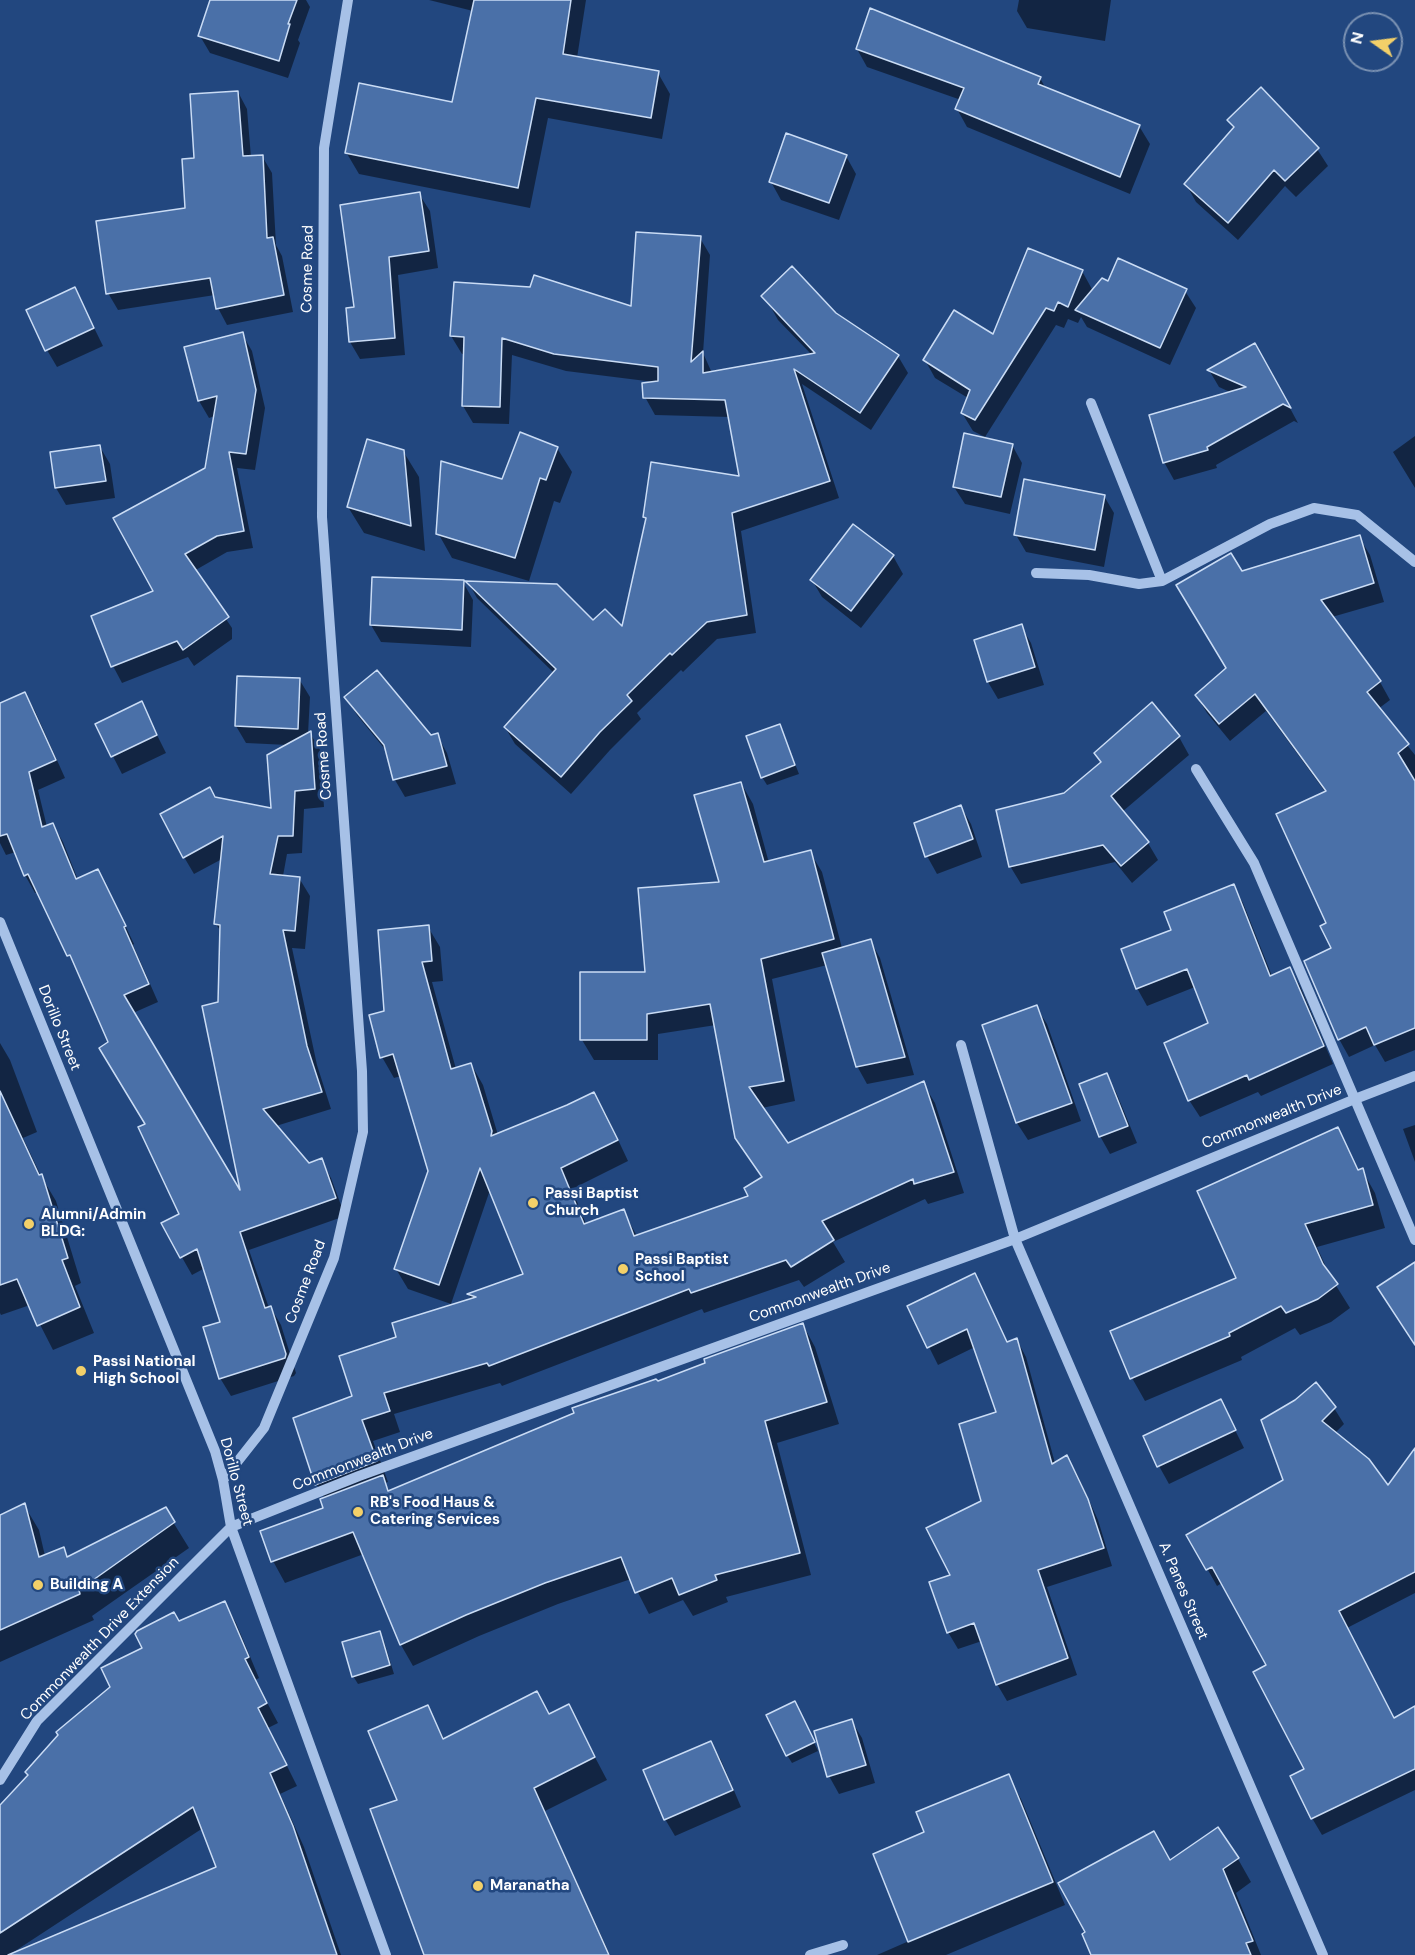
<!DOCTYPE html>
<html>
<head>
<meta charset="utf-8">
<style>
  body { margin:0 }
  #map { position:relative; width:1415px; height:1955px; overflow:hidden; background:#22477f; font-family:"DM Sans",sans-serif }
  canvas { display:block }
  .north { position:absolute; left:1343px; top:12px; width:60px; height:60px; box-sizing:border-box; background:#22477f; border:2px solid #7a91b2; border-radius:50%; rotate:284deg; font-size:16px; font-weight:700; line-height:24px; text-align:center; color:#fff }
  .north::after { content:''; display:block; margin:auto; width:21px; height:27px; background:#f3d069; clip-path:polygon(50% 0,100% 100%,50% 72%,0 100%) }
</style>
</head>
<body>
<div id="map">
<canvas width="1415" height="1955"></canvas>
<div class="north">N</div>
</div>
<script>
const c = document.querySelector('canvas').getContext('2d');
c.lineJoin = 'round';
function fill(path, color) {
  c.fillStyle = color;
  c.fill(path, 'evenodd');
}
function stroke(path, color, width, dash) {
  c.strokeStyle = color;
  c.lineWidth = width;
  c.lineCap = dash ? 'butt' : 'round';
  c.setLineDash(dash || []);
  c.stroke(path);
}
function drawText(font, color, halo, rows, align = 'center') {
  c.font = font + ' "DM Sans",sans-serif';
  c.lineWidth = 5;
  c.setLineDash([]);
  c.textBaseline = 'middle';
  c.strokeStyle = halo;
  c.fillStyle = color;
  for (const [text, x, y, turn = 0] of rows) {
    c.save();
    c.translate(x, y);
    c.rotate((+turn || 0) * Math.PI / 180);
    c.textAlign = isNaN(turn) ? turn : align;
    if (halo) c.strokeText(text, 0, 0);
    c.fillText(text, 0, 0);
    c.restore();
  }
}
const shadow = new Path2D(`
  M 236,0 L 306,0 L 310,7 L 298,40 L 300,43 L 288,78 L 210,53 L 200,36 Z
  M 429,0 L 586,0 L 577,58 L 658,73 L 670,94 L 662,139 L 548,118 L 530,208 L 359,174 L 346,152 L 453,103 L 473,11 Z
  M 1019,0 L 1111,0 L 1105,41 L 1027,28 L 1017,11 Z
  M 857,49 L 1040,78 L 1046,89 L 1139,126 L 1150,144 L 1130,194 L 967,127 L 957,109 L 961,100 L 867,67 Z
  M 238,92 L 247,109 L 251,157 L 262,156 L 272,173 L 276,245 L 282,256 L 293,312 L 227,325 L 218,308 L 215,295 L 118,310 L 108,293 L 186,209 L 196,159 Z
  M 1229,120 L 1317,149 L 1328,166 L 1296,197 L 1285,186 L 1238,240 L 1196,202 L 1186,184 L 1234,130 Z
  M 846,156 L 856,174 L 839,220 L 781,200 L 771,182 Z
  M 419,194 L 430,211 L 438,268 L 398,275 L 405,355 L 360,359 L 350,342 L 356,308 Z
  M 700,238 L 710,255 L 703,353 L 712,373 L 812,355 L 778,320 L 768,302 L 835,314 L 898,356 L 908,373 L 871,430 L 802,384 L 839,498 L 741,531 L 756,633 L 717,639 L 683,672 L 681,670 L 637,713 L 641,719 L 610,750 L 571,794 L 515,744 L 505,727 L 554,673 L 477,598 L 468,582 L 593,622 L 623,629 L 646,521 L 644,517 L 741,477 L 730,417 L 655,415 L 645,397 L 654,382 L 566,371 L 512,355 L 509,424 L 473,423 L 463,406 L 465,354 L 462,354 L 451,336 L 632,308 Z
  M 1082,271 L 1093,291 L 1109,282 L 1185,291 L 1196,308 L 1170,365 L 1087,327 L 1081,317 L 1078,323 L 1068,319 L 1064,328 L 1056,325 L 985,437 L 973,431 L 962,413 L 968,398 L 935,378 L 925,360 L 994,336 Z
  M 75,289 L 103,346 L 57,367 L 47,350 Z
  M 242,334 L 252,351 L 265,408 L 255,470 L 237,468 L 253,548 L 227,552 L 194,571 L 232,628 L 232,639 L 194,666 L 188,657 L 122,683 L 113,666 L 93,616 L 155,592 L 207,469 L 215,416 L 209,418 L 199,401 L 186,348 Z
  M 1265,362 L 1298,423 L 1294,421 L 1216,465 L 1217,468 L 1174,480 L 1164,462 L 1232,393 L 1219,387 L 1209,370 Z
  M 1415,436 L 1415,488 L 1393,452 Z
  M 1012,445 L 1022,463 L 1010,514 L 965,504 L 954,487 Z
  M 100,447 L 110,464 L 115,498 L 66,505 L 56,488 Z
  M 557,448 L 572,472 L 560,503 L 554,501 L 529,581 L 452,558 L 438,533 L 503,481 Z
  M 403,451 L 419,477 L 425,551 L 364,533 L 348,507 Z
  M 1104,496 L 1114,513 L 1104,567 L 1026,552 L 1016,535 Z
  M 1359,537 L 1370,555 L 1384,602 L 1332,617 L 1380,682 L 1390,700 L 1378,709 L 1415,755 L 1415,1050 L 1385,1062 L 1375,1045 L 1349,1057 L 1339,1039 L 1333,949 L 1328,923 L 1326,793 L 1266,711 L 1230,741 L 1207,713 L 1196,695 L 1228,669 L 1242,573 Z
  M 893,556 L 903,574 L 861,628 L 822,597 L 812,580 Z
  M 463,582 L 473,600 L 471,647 L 381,642 L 371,625 Z
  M 1021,626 L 1031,643 L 1044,685 L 998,699 L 988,682 Z
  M 299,679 L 310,697 L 308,734 L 310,733 L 320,750 L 324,807 L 304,809 L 302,853 L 287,854 L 283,876 L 299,878 L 310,896 L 305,949 L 292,948 L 317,1065 L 331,1109 L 276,1126 L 308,1165 L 321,1160 L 331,1178 L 345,1216 L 249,1250 L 269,1308 L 271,1308 L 281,1325 L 296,1373 L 294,1376 L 231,1396 L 220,1378 L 222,1323 L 205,1268 L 192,1275 L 163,1224 L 181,1215 L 147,1125 L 79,973 L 38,892 L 35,893 L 25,875 L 16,852 L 6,855 L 0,843 L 0,705 L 25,693 L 35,711 L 65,778 L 38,790 L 47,827 L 53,825 L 63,842 L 78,880 L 98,871 L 108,889 L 134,944 L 133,945 L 158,1002 L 133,1013 L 243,1197 L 219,1004 L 221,932 L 216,924 L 222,859 L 194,874 L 184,857 L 215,798 L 273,810 L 288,745 L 246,743 L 236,726 Z
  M 346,698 L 431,737 L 437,735 L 447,753 L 456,784 L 405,797 L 395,780 L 388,753 L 357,715 Z
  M 141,703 L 166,753 L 122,774 L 97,725 Z
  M 1152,704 L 1179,737 L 1189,755 L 1122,812 L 1148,843 L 1158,860 L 1132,883 L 1115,862 L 1021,884 L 1010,866 L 1065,795 L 1101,763 L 1095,753 Z
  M 780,726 L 799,774 L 767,785 L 762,777 Z
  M 741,783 L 753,804 L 769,863 L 810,852 L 822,872 L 842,948 L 870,940 L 880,958 L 914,1075 L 867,1084 L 857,1066 L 827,965 L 772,979 L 795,1101 L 762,1108 L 787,1145 L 923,1083 L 935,1103 L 964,1193 L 928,1204 L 925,1199 L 833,1242 L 845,1262 L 804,1287 L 799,1280 L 704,1313 L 702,1309 L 502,1386 L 500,1383 L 394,1414 L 400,1432 L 373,1441 L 388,1482 L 385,1483 L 390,1492 L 803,1325 L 815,1347 L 839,1424 L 777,1443 L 811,1575 L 726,1597 L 728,1602 L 693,1616 L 683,1600 L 649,1614 L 631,1579 L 558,1604 L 479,1636 L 413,1666 L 401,1645 L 364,1554 L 285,1583 L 273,1561 L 325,1508 L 325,1499 L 317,1485 L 295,1419 L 354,1397 L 397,1338 L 472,1300 L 469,1295 L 525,1275 L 490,1190 L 451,1304 L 408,1289 L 396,1269 L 429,1171 L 401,1076 L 394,1078 L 382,1057 L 386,1012 L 428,927 L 440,947 L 443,981 L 432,982 L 456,1069 L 471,1064 L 483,1085 L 498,1135 L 594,1094 L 606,1114 L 628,1161 L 572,1189 L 586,1224 L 623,1211 L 637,1236 L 750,1197 L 763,1179 L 737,1137 L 716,1025 L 658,1034 L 658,1060 L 594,1060 L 582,1040 L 646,973 L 721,883 Z
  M 961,807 L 971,824 L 982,857 L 937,874 L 927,856 Z
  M 1233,886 L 1243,903 L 1272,976 L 1290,969 L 1300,986 L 1333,1064 L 1261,1096 L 1258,1092 L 1200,1117 L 1189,1100 L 1210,1024 L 1195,987 L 1147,1006 L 1137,988 Z
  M 1036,1007 L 1047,1024 L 1081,1121 L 1028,1140 L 1017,1123 L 984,1026 Z
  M 0,1043 L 10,1060 L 37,1132 L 23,1138 L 41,1176 L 56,1201 L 81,1283 L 75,1286 L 94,1333 L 53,1350 L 30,1305 L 1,1315 L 0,1313 Z
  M 1106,1074 L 1116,1092 L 1137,1143 L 1110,1154 L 1100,1136 Z
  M 1415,1125 L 1415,1162 L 1403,1129 Z
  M 1337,1129 L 1359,1171 L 1362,1170 L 1375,1193 L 1385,1228 L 1317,1247 L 1330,1276 L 1350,1308 L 1331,1322 L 1300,1335 L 1295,1328 L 1241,1357 L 1242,1360 L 1145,1401 L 1132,1378 L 1238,1278 Z
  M 909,1307 L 1008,1343 L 1017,1340 L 1026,1357 L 1055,1463 L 1067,1457 L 1077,1474 L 1098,1520 L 1112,1566 L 1047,1587 L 1077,1675 L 1007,1701 L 997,1684 L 982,1641 L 958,1649 L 948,1632 L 952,1576 L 983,1501 L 997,1413 L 975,1347 L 938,1365 Z
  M 1220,1400 L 1244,1448 L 1169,1484 L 1159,1466 Z
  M 1334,1408 L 1344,1424 L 1335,1433 L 1388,1488 L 1415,1450 L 1415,1593 L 1347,1628 L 1394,1720 L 1415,1708 L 1415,1790 L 1322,1835 L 1312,1818 L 1306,1769 L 1268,1666 L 1222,1583 L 1217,1586 L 1188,1535 L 1284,1481 L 1263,1421 Z
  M 24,1505 L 39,1530 L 45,1556 L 63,1549 L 68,1558 L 165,1509 L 189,1548 L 92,1616 L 94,1620 L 0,1662 L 0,1515 Z
  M 225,1603 L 236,1623 L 259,1678 L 255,1680 L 278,1723 L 268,1728 L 297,1786 L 280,1794 L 304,1847 L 341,1955 L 12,1955 L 218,1867 L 203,1828 L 9,1955 L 0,1955 L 0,1807 L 112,1687 L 144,1648 L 179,1623 Z
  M 379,1633 L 384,1641 L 394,1674 L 358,1684 L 353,1676 Z
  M 568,1706 L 607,1780 L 545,1811 L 610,1955 L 426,1955 L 399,1800 L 427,1707 L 445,1740 L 549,1715 Z
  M 799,1711 L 818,1751 L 792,1763 L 787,1755 Z
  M 851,1720 L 862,1738 L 875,1783 L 839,1794 L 829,1776 Z
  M 711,1743 L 721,1760 L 741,1807 L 675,1836 L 665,1819 Z
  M 1008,1776 L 1021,1799 L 1065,1905 L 946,1955 L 877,1955 L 909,1941 L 926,1833 Z
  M 1238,1859 L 1251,1882 L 1236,1893 L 1261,1955 L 1093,1955 L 1170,1862 Z`);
const building = new Path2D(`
  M 210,0 L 297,0 L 288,24 L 290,24 L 279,61 L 198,36 Z
  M 474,0 L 571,0 L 563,54 L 659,71 L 651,118 L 536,98 L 518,188 L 345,153 L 359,83 L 452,102 Z
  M 870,8 L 1041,77 L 1038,84 L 1140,125 L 1120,177 L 955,109 L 964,88 L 856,49 Z
  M 1261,87 L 1319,148 L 1285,181 L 1274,170 L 1228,223 L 1184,184 L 1234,127 L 1227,120 Z
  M 238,91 L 243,156 L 263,155 L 267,238 L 273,237 L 284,295 L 216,309 L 210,278 L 106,294 L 96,221 L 185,208 L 182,159 L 194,158 L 190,94 Z
  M 786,133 L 847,155 L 829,203 L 769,182 Z
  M 420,192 L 429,251 L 389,257 L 395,338 L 349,342 L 346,308 L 354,307 L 340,205 Z
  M 636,232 L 701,236 L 691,362 L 703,351 L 703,373 L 815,353 L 761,296 L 792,266 L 836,313 L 899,355 L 860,413 L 794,369 L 830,481 L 732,513 L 747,615 L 707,622 L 672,655 L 670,653 L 627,695 L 632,701 L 600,732 L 561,777 L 504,727 L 556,669 L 465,581 L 557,584 L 593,620 L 605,609 L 622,626 L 646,518 L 643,517 L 651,462 L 739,476 L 725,400 L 643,398 L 642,383 L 658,381 L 658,367 L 554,354 L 502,338 L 500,407 L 462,406 L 464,337 L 450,336 L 454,282 L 530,287 L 534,275 L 631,306 Z
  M 1028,248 L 1083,270 L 1068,307 L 1058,302 L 1054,311 L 1046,308 L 975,420 L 961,413 L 970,390 L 923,360 L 954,310 L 993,334 Z
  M 1118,258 L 1187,289 L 1160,348 L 1075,310 L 1102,278 L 1108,281 Z
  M 75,287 L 94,328 L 45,351 L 26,310 Z
  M 243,332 L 256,390 L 246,454 L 229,452 L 244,531 L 217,536 L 185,554 L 229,617 L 183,650 L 177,641 L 111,667 L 91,616 L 153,591 L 113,518 L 205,468 L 217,396 L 198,401 L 184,347 Z
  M 1255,343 L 1291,408 L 1283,404 L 1207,447 L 1208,450 L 1163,463 L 1149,415 L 1246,387 L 1207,370 Z
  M 520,432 L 558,447 L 546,480 L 540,478 L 515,558 L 436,534 L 441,461 L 502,479 Z
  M 964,433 L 1013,444 L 1001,497 L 953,487 Z
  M 367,439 L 404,450 L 411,526 L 347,507 Z
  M 100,445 L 106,481 L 55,488 L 50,452 Z
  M 1024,479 L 1105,495 L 1095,550 L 1014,535 Z
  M 853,524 L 894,555 L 851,611 L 810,580 Z
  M 1360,535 L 1374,583 L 1321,600 L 1381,681 L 1367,692 L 1409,744 L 1398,753 L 1415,781 L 1415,1028 L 1374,1045 L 1366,1027 L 1338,1040 L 1304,961 L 1331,948 L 1320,926 L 1326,923 L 1276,814 L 1326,791 L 1255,694 L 1219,724 L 1195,695 L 1226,668 L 1176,585 L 1231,553 L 1242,571 Z
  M 372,577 L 464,580 L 462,630 L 370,625 Z
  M 1022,624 L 1035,667 L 987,682 L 974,640 Z
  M 377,670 L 431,735 L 438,733 L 447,766 L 393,780 L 384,745 L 344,697 Z
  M 237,676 L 300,678 L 298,729 L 235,726 Z
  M 25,692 L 56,760 L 29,772 L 42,827 L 53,823 L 76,879 L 98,869 L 126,926 L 124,927 L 149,984 L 124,995 L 240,1190 L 202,1006 L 218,1002 L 220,925 L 214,924 L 223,836 L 183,858 L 160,814 L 210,787 L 215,797 L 271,808 L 267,755 L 311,731 L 315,789 L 295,791 L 293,836 L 278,836 L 270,874 L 300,877 L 295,931 L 283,930 L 307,1046 L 322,1092 L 263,1109 L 309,1163 L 322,1158 L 336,1198 L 240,1232 L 265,1308 L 271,1306 L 286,1354 L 285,1358 L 219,1379 L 203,1327 L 220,1322 L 197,1249 L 180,1258 L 161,1223 L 179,1214 L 138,1127 L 145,1124 L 99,1048 L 108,1042 L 70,955 L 67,956 L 28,874 L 24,876 L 7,834 L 0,836 L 0,703 Z
  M 142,701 L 157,735 L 111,757 L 95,724 Z
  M 1152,702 L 1180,736 L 1111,796 L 1149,842 L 1121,866 L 1103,845 L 1009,867 L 996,810 L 1064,793 L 1101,762 L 1094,753 Z
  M 780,724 L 795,765 L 761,778 L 746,736 Z
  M 741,782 L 764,862 L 811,850 L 834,939 L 761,959 L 784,1081 L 749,1087 L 788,1143 L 924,1081 L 954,1172 L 914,1184 L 913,1179 L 822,1221 L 834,1240 L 791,1267 L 786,1260 L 691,1293 L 689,1289 L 489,1366 L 487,1363 L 384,1393 L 390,1411 L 362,1420 L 377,1461 L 315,1485 L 293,1418 L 352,1396 L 339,1356 L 396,1337 L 392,1323 L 476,1297 L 467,1294 L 523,1274 L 480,1168 L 439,1285 L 394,1269 L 428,1171 L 393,1054 L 380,1058 L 369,1015 L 384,1011 L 378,930 L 429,925 L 432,961 L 422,962 L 451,1069 L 471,1063 L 492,1131 L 491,1136 L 567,1105 L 594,1092 L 618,1140 L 561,1168 L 584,1224 L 624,1209 L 634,1236 L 748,1196 L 744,1188 L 762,1177 L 735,1138 L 710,1004 L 647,1014 L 647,1040 L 580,1040 L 580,972 L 645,972 L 638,888 L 719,882 L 694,795 Z
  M 961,805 L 973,839 L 925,857 L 914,823 Z
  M 1234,884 L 1270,976 L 1290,967 L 1324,1046 L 1249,1080 L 1247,1075 L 1188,1101 L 1164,1043 L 1208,1023 L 1187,969 L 1136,989 L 1121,949 L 1171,930 L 1164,912 Z
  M 871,939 L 905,1057 L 856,1067 L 822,953 Z
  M 1037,1005 L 1072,1103 L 1016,1123 L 982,1025 Z
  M 1107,1073 L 1128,1126 L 1099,1137 L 1079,1084 Z
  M 0,1091 L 39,1175 L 42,1174 L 68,1258 L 62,1260 L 80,1307 L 37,1326 L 17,1279 L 0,1285 Z
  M 1338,1127 L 1358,1170 L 1363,1168 L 1373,1205 L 1305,1224 L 1323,1264 L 1338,1284 L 1318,1299 L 1286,1313 L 1281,1306 L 1229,1333 L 1230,1336 L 1130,1379 L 1110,1331 L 1236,1278 L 1197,1191 Z
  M 1415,1262 L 1415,1345 L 1377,1287 Z
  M 975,1273 L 1007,1342 L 1017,1338 L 1052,1464 L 1067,1455 L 1088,1499 L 1104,1548 L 1038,1570 L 1068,1658 L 996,1685 L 974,1623 L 947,1633 L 929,1582 L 950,1575 L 926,1528 L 981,1501 L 959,1424 L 996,1412 L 967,1329 L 927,1348 L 907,1306 Z
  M 803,1323 L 827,1402 L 765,1421 L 800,1553 L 715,1575 L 717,1580 L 679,1595 L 672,1578 L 635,1593 L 621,1557 L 545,1583 L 466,1615 L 400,1645 L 353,1532 L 271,1562 L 260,1531 L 323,1508 L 320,1499 L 383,1475 L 388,1491 L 574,1413 L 572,1408 L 656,1379 L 658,1381 L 705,1363 L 704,1359 Z
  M 1316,1382 L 1336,1407 L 1322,1421 L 1369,1459 L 1388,1485 L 1415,1448 L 1415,1572 L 1339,1611 L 1394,1718 L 1415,1706 L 1415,1769 L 1311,1819 L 1290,1776 L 1304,1769 L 1253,1672 L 1266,1665 L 1212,1567 L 1206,1570 L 1186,1535 L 1283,1480 L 1261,1420 L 1295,1400 Z
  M 1221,1399 L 1236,1430 L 1157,1467 L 1143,1436 Z
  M 25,1503 L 39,1557 L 64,1547 L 67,1557 L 166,1507 L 175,1522 L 79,1590 L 80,1594 L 0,1630 L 0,1515 Z
  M 225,1601 L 249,1657 L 245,1659 L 267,1703 L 258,1708 L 287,1765 L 270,1773 L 293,1826 L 337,1955 L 8,1955 L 216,1867 L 193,1807 L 0,1933 L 0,1805 L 28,1775 L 25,1772 L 58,1735 L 56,1732 L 110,1687 L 101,1668 L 142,1648 L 135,1634 L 137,1631 L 174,1612 L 179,1621 Z
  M 380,1631 L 390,1665 L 352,1677 L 342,1642 Z
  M 537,1691 L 549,1714 L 569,1704 L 595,1757 L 534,1788 L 609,1955 L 424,1955 L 370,1809 L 397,1800 L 368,1731 L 428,1705 L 443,1739 Z
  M 795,1701 L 815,1742 L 786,1756 L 766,1715 Z
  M 852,1719 L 866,1765 L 827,1777 L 814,1731 Z
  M 711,1741 L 733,1790 L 664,1820 L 643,1770 Z
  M 1009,1774 L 1053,1882 L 908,1942 L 873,1854 L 924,1832 L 916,1812 Z
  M 1218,1827 L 1239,1858 L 1223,1869 L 1253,1941 L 1246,1943 L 1251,1955 L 1091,1955 L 1082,1934 L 1085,1932 L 1058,1883 L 1154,1831 L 1170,1860 Z`);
const minor = new Path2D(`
  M 1091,403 L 1162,581
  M 1036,573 L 1089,575 L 1139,584 L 1162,581 L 1270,524 L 1314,508 L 1357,515 L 1415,562
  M 1196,769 L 1254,863 L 1415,1240
  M 0,922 L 215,1451 L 223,1480 L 231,1527 L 386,1955
  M 961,1045 L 1015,1239 L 1323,1955
  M 223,1480 L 264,1428 L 334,1258 L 363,1132 L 362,1071 L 322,517 L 324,148 L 348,0
  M 0,1780 L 37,1721 L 231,1527 L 359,1476 L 1015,1239 L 1355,1099 L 1415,1076
  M 810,1955 L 843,1945`);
const markers = [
  [533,1203,6,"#f3d069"],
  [29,1224,6,"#f3d069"],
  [623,1269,6,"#f3d069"],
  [81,1371,6,"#f3d069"],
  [358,1512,6,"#f3d069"],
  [38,1585,6,"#f3d069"],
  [478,1886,6,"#f3d069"]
];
const streetNames = [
  ["Cosme Road",308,269,-89],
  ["Cosme Road",324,756,-94],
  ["Dorillo Street",59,1028,68],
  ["Commonwealth Drive",1272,1117,-22],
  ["Cosme Road",306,1282,-69],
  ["Commonwealth Drive",820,1293,-20],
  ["Commonwealth Drive",363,1460,-21],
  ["Dorillo Street",236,1482,75],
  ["A. Panes Street",1183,1591,67],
  ["Commonwealth Drive Extension",100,1639,-46]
];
const poiNames = [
  ["Passi Baptist",545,1194],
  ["Church",545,1211],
  ["Alumni/Admin",41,1215],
  ["BLDG:",41,1232],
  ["Passi Baptist",635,1260],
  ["School",635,1277],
  ["Passi National",93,1362],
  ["High School",93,1379],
  ["RB's Food Haus &",370,1503],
  ["Catering Services",370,1520],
  ["Building A",50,1585],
  ["Maranatha",490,1886]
];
fill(shadow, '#0007');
fill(building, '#4a70a8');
stroke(building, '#cadcf5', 1.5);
stroke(minor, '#a7c1e7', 10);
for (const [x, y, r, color] of markers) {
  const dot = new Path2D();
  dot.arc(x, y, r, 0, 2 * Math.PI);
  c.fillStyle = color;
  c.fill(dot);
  stroke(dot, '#22477f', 2);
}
drawText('15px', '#fff', '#22477f', streetNames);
drawText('bold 15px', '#fff', '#22477f', poiNames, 'left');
</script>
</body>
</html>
